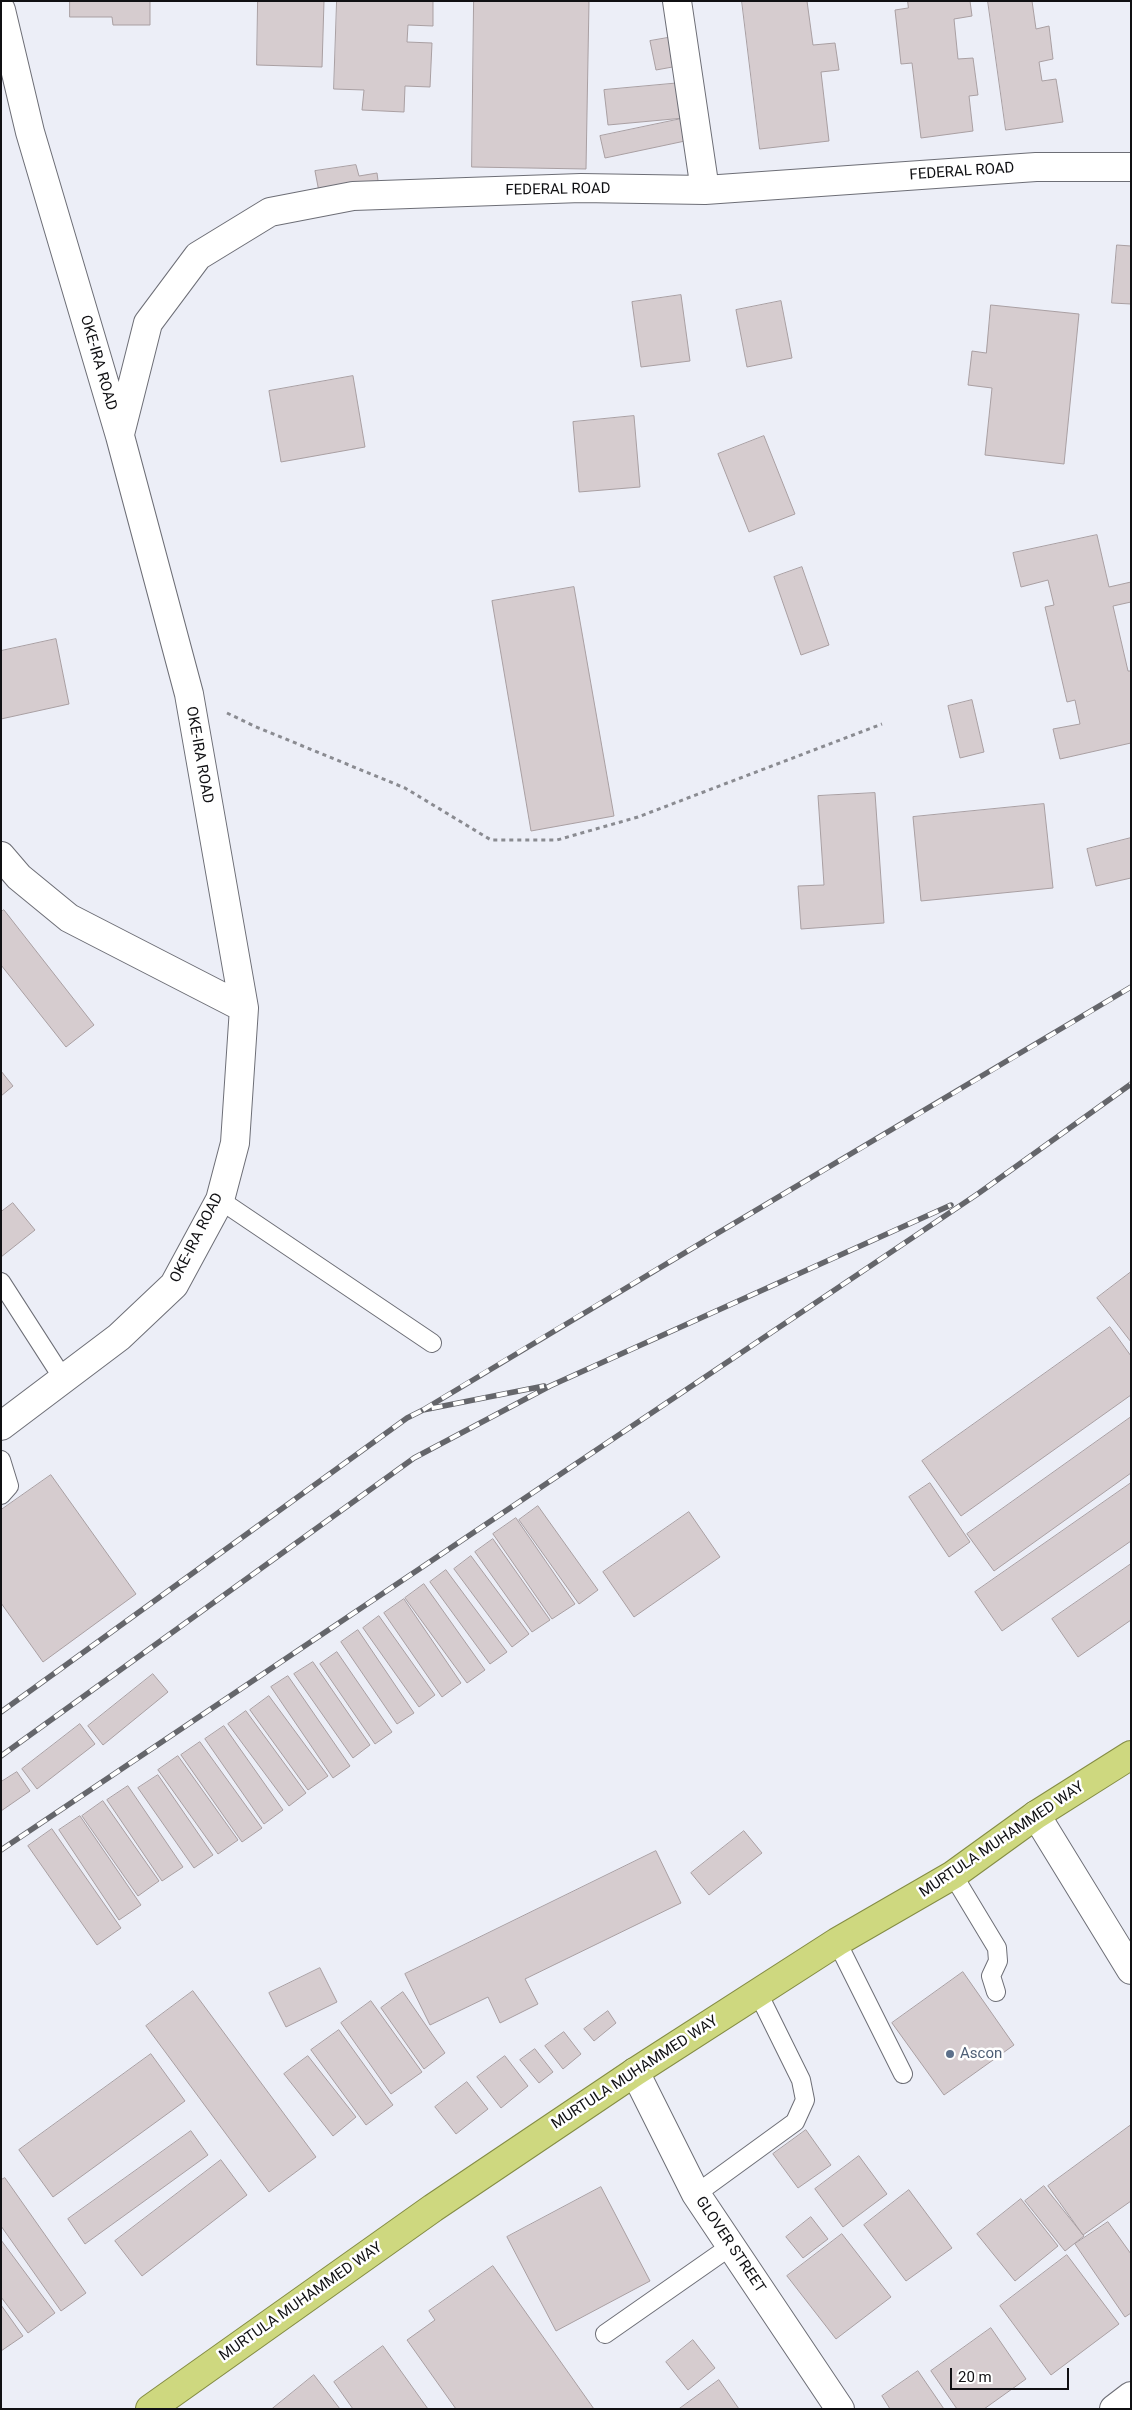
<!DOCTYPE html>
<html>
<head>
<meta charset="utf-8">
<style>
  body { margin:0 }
  #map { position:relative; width:1132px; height:2410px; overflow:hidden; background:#eceef7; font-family:Roboto,sans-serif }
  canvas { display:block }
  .frame { position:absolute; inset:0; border:2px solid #101013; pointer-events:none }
  .scale { position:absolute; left:950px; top:2368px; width:119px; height:22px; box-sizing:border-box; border:2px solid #101013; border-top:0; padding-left:6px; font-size:15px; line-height:18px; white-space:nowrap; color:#101013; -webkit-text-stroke:4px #fff; paint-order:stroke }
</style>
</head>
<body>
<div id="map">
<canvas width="1132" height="2410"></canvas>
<div class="frame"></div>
<div class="scale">20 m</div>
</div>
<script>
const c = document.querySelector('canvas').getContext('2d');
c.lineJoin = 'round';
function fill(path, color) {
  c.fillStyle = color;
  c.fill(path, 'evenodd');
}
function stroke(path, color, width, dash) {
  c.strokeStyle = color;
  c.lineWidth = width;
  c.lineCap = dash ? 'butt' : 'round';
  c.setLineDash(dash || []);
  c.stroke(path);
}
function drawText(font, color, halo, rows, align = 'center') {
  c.font = font + ' Roboto,sans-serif';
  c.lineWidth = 5;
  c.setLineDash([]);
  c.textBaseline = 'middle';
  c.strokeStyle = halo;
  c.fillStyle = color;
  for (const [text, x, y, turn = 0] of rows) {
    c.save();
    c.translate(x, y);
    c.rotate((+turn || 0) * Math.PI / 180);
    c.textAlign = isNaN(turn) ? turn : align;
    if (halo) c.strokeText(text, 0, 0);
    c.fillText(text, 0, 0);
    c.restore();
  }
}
const building = new Path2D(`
  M 70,1 L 150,1 L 150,25 L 113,25 L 112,17 L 70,17 Z
  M 258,1 L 324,1 L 322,67 L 257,65 Z
  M 337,1 L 433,1 L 433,26 L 408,25 L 407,42 L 432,43 L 430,87 L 405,86 L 404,112 L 362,110 L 364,90 L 334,89 Z
  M 474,1 L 589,1 L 586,169 L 472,167 Z
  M 742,1 L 807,1 L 813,45 L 835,43 L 839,70 L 821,72 L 829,141 L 760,149 Z
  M 908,1 L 970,1 L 972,16 L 954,19 L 958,59 L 973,58 L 978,95 L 969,96 L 973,131 L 921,138 L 912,63 L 901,64 L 895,10 L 908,8 Z
  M 988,1 L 1032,1 L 1036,29 L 1049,26 L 1053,59 L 1039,62 L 1042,81 L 1056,79 L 1063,122 L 1006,130 Z
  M 673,37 L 678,66 L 656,70 L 650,41 Z
  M 681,83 L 684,118 L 608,125 L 604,90 Z
  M 681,119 L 685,141 L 605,158 L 600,136 Z
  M 356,165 L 359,176 L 377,173 L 379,188 L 320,197 L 315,171 Z
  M 1117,245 L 1131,246 L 1131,304 L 1112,303 Z
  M 681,295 L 690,361 L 641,367 L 632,302 Z
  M 781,301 L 792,358 L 747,367 L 736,310 Z
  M 991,305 L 1079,314 L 1064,464 L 985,455 L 992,388 L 968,385 L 972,351 L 986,353 Z
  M 353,376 L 365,447 L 281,462 L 269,391 Z
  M 634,416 L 640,487 L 579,492 L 573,422 Z
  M 764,436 L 795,514 L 749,532 L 718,454 Z
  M 1097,535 L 1109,587 L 1131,582 L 1131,602 L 1113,606 L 1128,671 L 1131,671 L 1131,743 L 1060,759 L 1053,729 L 1080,724 L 1075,700 L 1067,702 L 1045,607 L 1054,605 L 1048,580 L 1021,587 L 1013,553 Z
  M 802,567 L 829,645 L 801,655 L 774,577 Z
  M 574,587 L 614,816 L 531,831 L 492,601 Z
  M 56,639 L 69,704 L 1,719 L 1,651 Z
  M 972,700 L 984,752 L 960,758 L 948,706 Z
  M 875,793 L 884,923 L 801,929 L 798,886 L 824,885 L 818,796 Z
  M 1044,804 L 1053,888 L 921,901 L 913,817 Z
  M 1131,838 L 1131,878 L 1096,886 L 1087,849 Z
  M 4,910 L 94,1025 L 66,1047 L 1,965 L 1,912 Z
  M 1,1071 L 13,1086 L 1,1096 Z
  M 13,1203 L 35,1230 L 1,1257 L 1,1212 Z
  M 1131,1272 L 1131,1342 L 1097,1298 Z
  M 1110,1327 L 1131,1356 L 1131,1395 L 961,1516 L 922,1461 Z
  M 1131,1417 L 1131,1473 L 994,1571 L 967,1534 Z
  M 51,1475 L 136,1594 L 43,1662 L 1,1603 L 1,1510 Z
  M 930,1483 L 970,1542 L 949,1557 L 909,1497 Z
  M 1131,1483 L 1131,1541 L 1002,1631 L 975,1592 Z
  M 538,1506 L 598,1590 L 579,1604 L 519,1520 Z
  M 689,1512 L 720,1557 L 634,1617 L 603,1572 Z
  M 516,1518 L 575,1604 L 552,1619 L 493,1534 Z
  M 493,1539 L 550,1620 L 532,1632 L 475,1552 Z
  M 471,1556 L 529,1634 L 512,1647 L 454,1569 Z
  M 1131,1564 L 1131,1620 L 1078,1657 L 1052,1619 Z
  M 446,1570 L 507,1652 L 490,1664 L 430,1582 Z
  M 424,1584 L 485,1670 L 467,1683 L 405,1598 Z
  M 404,1599 L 461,1683 L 442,1697 L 384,1613 Z
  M 379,1616 L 435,1695 L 419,1707 L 363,1628 Z
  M 358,1630 L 414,1713 L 397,1724 L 341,1642 Z
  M 337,1652 L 392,1732 L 375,1744 L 320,1664 Z
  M 313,1662 L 370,1745 L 353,1758 L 294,1674 Z
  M 153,1674 L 168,1692 L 103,1745 L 88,1726 Z
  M 288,1676 L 350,1766 L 333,1778 L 271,1687 Z
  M 269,1696 L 328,1776 L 308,1790 L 250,1710 Z
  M 246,1711 L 306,1793 L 289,1806 L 228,1724 Z
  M 80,1724 L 95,1744 L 37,1789 L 22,1769 Z
  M 224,1726 L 283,1810 L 264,1824 L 205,1739 Z
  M 200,1742 L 262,1828 L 242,1842 L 181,1755 Z
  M 178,1756 L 238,1840 L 218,1854 L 158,1770 Z
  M 17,1772 L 30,1791 L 1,1811 L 1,1782 Z
  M 158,1775 L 213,1855 L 194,1868 L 138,1788 Z
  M 128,1786 L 183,1867 L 162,1881 L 107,1800 Z
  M 103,1801 L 159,1881 L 138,1896 L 82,1816 Z
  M 80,1816 L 141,1905 L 119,1920 L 59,1830 Z
  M 52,1829 L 121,1928 L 97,1945 L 28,1846 Z
  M 744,1831 L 762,1853 L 709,1895 L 691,1873 Z
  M 656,1851 L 681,1903 L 525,1979 L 538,2004 L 500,2023 L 488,1997 L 430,2025 L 405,1974 Z
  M 320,1968 L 337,2002 L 286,2027 L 269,1993 Z
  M 963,1972 L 1014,2045 L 944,2095 L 892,2023 Z
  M 193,1991 L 316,2157 L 269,2192 L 146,2026 Z
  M 403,1992 L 445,2053 L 424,2069 L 381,2008 Z
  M 371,2001 L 422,2072 L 391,2094 L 341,2023 Z
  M 608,2011 L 616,2023 L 594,2041 L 584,2029 Z
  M 339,2030 L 393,2105 L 366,2125 L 311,2050 Z
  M 564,2032 L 581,2054 L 563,2069 L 545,2046 Z
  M 535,2049 L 553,2072 L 539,2083 L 520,2060 Z
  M 151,2054 L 185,2101 L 53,2197 L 19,2150 Z
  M 308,2056 L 356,2117 L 333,2136 L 284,2074 Z
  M 505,2056 L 528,2086 L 501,2108 L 477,2077 Z
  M 467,2082 L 488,2109 L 456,2134 L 435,2107 Z
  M 1131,2125 L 1131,2201 L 1083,2235 L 1048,2186 Z
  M 806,2130 L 831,2165 L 798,2188 L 773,2154 Z
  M 191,2131 L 208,2155 L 85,2244 L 68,2219 Z
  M 859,2156 L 887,2194 L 843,2227 L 815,2189 Z
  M 221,2160 L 247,2195 L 142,2276 L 115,2241 Z
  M 5,2178 L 86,2293 L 61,2311 L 1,2226 L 1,2180 Z
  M 1044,2186 L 1084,2236 L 1065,2251 L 1025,2201 Z
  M 601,2187 L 650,2281 L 556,2331 L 507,2237 Z
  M 909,2190 L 952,2248 L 906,2281 L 864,2225 Z
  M 1021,2199 L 1058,2246 L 1015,2281 L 977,2234 Z
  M 811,2217 L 828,2239 L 803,2258 L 786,2237 Z
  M 1108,2222 L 1131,2254 L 1131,2313 L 1125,2317 L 1075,2244 Z
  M 842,2234 L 891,2297 L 836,2339 L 787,2276 Z
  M 1,2240 L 55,2313 L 28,2333 L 1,2297 Z
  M 1067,2255 L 1119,2324 L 1051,2375 L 1000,2306 Z
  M 493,2266 L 594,2409 L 456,2409 L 407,2340 L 435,2320 L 429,2311 Z
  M 1,2305 L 23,2336 L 1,2351 Z
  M 991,2328 L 1026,2379 L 984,2409 L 957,2409 L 931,2371 Z
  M 693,2340 L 715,2368 L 688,2390 L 666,2362 Z
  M 383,2346 L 428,2409 L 353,2409 L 334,2382 Z
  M 918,2371 L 944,2409 L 890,2409 L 882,2396 Z
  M 314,2375 L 340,2409 L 272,2409 Z
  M 719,2380 L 739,2409 L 679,2409 Z`);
const path = new Path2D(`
  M 227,713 L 254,726 L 405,788 L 491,840 L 557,840 L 638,817 L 882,724`);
const service = new Path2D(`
  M 220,1200 L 432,1343
  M 1,1282 L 64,1380
  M 1,1460 L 9,1486 L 1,1495
  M 953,1875 L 997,1948 L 998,1961 L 991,1976 L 996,1992
  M 837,1942 L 903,2074
  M 696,2194 L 795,2122 L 805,2100 L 801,2080 L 758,1993
  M 605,2334 L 731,2246`);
const minor = new Path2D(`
  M 677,1 L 705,190
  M 1,10 L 30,132 L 120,436 L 189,694 L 244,1008 L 235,1143 L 220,1200 L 174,1285 L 119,1337 L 1,1426
  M 120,434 L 148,323 L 198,256 L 270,212 L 353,196 L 581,188 L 705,190 L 1036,167 L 1131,167
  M 1,856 L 19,877 L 69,918 L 244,1008
  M 1036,1815 L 1131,1970
  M 635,2072 L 696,2194 L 840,2409
  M 1114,2409 L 1131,2396`);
const trunk = new Path2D(`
  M 150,2409 L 433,2208 L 635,2072 L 837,1942 L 953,1875 L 1036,1815 L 1131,1755`);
const rail = new Path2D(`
  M 423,1410 C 658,1267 895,1129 1131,987
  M 1,1712 L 407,1418 L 423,1410 L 544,1386
  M 1,1756 L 414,1458 L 550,1386 L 951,1205
  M 1,1850 L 979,1193 L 1131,1084`);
const markers = [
  [950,2054,5,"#5c6f8a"]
];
const streetNames = [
  ["FEDERAL ROAD",962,172,-4],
  ["FEDERAL ROAD",558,190,-1],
  ["OKE-IRA ROAD",98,363,74],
  ["OKE-IRA ROAD",199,755,80],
  ["OKE-IRA ROAD",197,1238,-63],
  ["MURTULA MUHAMMED WAY",1002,1840,-34],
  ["MURTULA MUHAMMED WAY",635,2073,-33],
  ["GLOVER STREET",730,2245,56],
  ["MURTULA MUHAMMED WAY",301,2302,-35]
];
const serviceNames = [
  ["Ascon",960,2054]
];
fill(building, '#d6cccf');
stroke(building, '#a99fa2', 1);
stroke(service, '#6d6e76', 20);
stroke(minor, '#6d6e76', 30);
stroke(trunk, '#848c44', 30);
stroke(path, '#8a8b91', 3, [4, 4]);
stroke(service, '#fff', 18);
stroke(minor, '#fff', 28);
stroke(trunk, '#ced87f', 28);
stroke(rail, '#65666b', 5.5);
stroke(rail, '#fff', 4, [11]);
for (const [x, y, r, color] of markers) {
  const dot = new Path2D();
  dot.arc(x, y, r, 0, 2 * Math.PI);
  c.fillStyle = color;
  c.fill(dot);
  stroke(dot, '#fff', 2);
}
drawText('15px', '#101013', '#fff', streetNames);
drawText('15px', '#4e5e75', '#fff', serviceNames, 'left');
</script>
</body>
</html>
